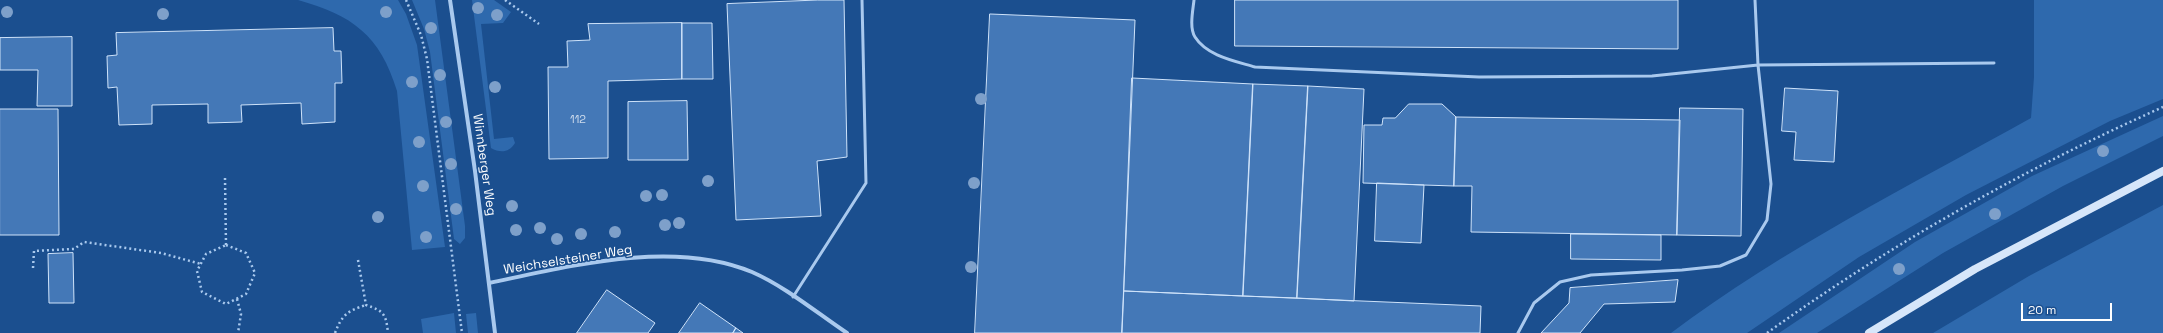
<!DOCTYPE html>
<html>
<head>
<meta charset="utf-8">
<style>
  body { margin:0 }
  #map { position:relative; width:2163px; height:333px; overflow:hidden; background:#1b4f8f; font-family:"Space Grotesk",sans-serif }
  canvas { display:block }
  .scale { position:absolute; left:2021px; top:303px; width:91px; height:18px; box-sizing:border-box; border:2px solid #fff; border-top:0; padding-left:5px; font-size:12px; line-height:14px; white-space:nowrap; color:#fff; -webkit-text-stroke:3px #1b4f8f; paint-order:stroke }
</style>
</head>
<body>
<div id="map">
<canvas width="2163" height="333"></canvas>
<div class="scale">20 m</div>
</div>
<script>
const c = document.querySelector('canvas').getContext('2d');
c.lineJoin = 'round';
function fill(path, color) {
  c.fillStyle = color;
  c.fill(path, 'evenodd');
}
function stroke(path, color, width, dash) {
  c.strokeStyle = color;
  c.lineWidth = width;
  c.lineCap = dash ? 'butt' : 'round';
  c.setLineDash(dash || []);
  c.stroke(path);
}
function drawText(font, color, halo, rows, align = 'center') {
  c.font = font + ' "Space Grotesk",sans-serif';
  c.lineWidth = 3;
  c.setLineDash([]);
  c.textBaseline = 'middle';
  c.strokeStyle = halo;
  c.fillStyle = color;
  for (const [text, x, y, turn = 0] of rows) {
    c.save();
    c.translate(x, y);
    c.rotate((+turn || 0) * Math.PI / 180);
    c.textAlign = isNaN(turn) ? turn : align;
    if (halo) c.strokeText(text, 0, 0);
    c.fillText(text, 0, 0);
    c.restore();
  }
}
const green = new Path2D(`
  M 298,0 L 398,0 L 406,14 L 417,45 L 445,247 L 412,250 L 397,91 C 380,35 352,15 298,0 Z
  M 412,0 L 435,0 L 465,226 L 465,238 L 460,244 L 454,239 L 430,52 L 424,29 Z
  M 472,0 L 494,0 L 511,12 L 503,23 L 481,24 L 494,139 L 513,137 L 515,143 C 509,153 500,153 491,148 Z
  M 2034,0 L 2163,0 L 2163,99 L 2110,121 L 1966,195 L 1859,257 L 1747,333 L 1671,333 C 1783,249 1909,186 2031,118 L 2034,77 Z
  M 2163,116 L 2163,136 L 2063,186 L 1943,253 L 1817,333 L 1779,333 L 1915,242 L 2032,176 Z
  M 2163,205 L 2163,333 L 1933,333 L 2029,276 Z
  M 454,313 L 456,333 L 423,333 L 421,319 Z
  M 476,313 L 478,333 L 468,333 L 466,314 Z`);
const building = new Path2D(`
  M 818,0 L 844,0 L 847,157 L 817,161 L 821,216 L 736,220 L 727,4 Z
  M 1235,0 L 1678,0 L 1678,49 L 1235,46 Z
  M 990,14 L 1135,20 L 1122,333 L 975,333 Z
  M 682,23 L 682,79 L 608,81 L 608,158 L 549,159 L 548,67 L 568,67 L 567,41 L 590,40 L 588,24 Z
  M 682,23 L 712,23 L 713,79 L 682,79 Z
  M 333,28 L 334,51 L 341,51 L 342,83 L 335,83 L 335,122 L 302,124 L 301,103 L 241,105 L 242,122 L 208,123 L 208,104 L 152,105 L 152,124 L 119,125 L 117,87 L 108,88 L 107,56 L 117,55 L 116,33 Z
  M 72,37 L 72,106 L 37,106 L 38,70 L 0,70 L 0,38 Z
  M 1132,78 L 1253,84 L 1243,296 L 1124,291 Z
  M 1253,84 L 1308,86 L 1297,298 L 1243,296 Z
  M 1308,86 L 1364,89 L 1354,301 L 1297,298 Z
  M 1785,88 L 1838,91 L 1834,162 L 1794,160 L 1796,132 L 1782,131 Z
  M 687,101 L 688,160 L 628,160 L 628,102 Z
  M 1409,104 L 1442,104 L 1456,117 L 1454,186 L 1363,183 L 1364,125 L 1382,125 L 1383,118 L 1395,118 Z
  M 1680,108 L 1743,109 L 1741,236 L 1677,235 Z
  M 0,109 L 58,109 L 59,235 L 0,235 Z
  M 1456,117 L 1680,120 L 1677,235 L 1471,232 L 1472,186 L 1454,186 Z
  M 1377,183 L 1424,185 L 1421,243 L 1375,241 Z
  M 1571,234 L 1661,235 L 1661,260 L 1571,259 Z
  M 73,253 L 74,303 L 49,303 L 48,254 Z
  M 1678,280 L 1675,302 L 1604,304 L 1580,333 L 1541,333 L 1569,303 L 1570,288 Z
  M 607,290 L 655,323 L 648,333 L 577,333 Z
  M 1124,291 L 1481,306 L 1480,333 L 1122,333 Z
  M 700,303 L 736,328 L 733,333 L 679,333 Z
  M 736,328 L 743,333 L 733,333 Z`);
const path = new Path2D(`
  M 406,0 L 421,35 L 427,59 L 462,333
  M 505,0 L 539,24
  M 225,178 L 226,245
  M 226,245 L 246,253 L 255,273 L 246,294 L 226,304 L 202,292 L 197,271 L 206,254 Z
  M 358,260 L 366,305 C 384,311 386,314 388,333
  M 33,268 L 34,251 L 74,249 L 84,242 L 161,253 L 201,264
  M 237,299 L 241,314 L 238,333
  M 335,333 C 342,315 347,311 366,305
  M 1767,333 C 1891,244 2024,169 2163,107`);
const service = new Path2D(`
  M 1194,0 C 1193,10 1189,28 1195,37 C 1207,56 1235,61 1255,67 L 1479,77 L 1652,76 L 1758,65 L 1771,184 L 1767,220 L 1746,255 L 1720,266 L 1682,270 L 1591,275 L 1560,282 L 1534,303 L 1518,333
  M 1755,0 L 1758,65 L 1994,63
  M 793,297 L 866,183 L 862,0`);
const minor = new Path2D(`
  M 450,0 L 475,171 L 495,333
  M 489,283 C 570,266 673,239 752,272 C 786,287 817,313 847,333`);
const secondary = new Path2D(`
  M 1869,333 L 1975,269 L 2163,171`);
const trees = [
  [478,8],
  [7,12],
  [386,12],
  [163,14],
  [497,15],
  [431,28],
  [440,75],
  [412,82],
  [495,87],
  [981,99],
  [446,122],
  [419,142],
  [2103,151],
  [451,164],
  [708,181],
  [974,183],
  [423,186],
  [662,195],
  [646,196],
  [512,206],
  [456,209],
  [1995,214],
  [378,217],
  [679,223],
  [665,225],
  [540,228],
  [516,230],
  [615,232],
  [581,234],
  [426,237],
  [557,239],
  [971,267],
  [1899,269]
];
const numberNames = [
  ["112",578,120]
];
const streetNames = [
  ["Winnberger Weg",484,165,82],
  ["Weichselsteiner Weg",568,260,-9]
];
fill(green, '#2e69ad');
fill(building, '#4478b7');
stroke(building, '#cfe3fa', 1);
stroke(path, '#a9c9ee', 2.5, [2, 3]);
stroke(service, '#a9c9ee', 3);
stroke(minor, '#a9c9ee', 4);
stroke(secondary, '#d6e6fa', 8);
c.fillStyle = '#7ea0ca';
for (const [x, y] of trees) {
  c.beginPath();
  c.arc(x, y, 6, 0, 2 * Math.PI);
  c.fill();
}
drawText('11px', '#d0dded', null, numberNames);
drawText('13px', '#fff', '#1b4f8f', streetNames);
</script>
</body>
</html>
